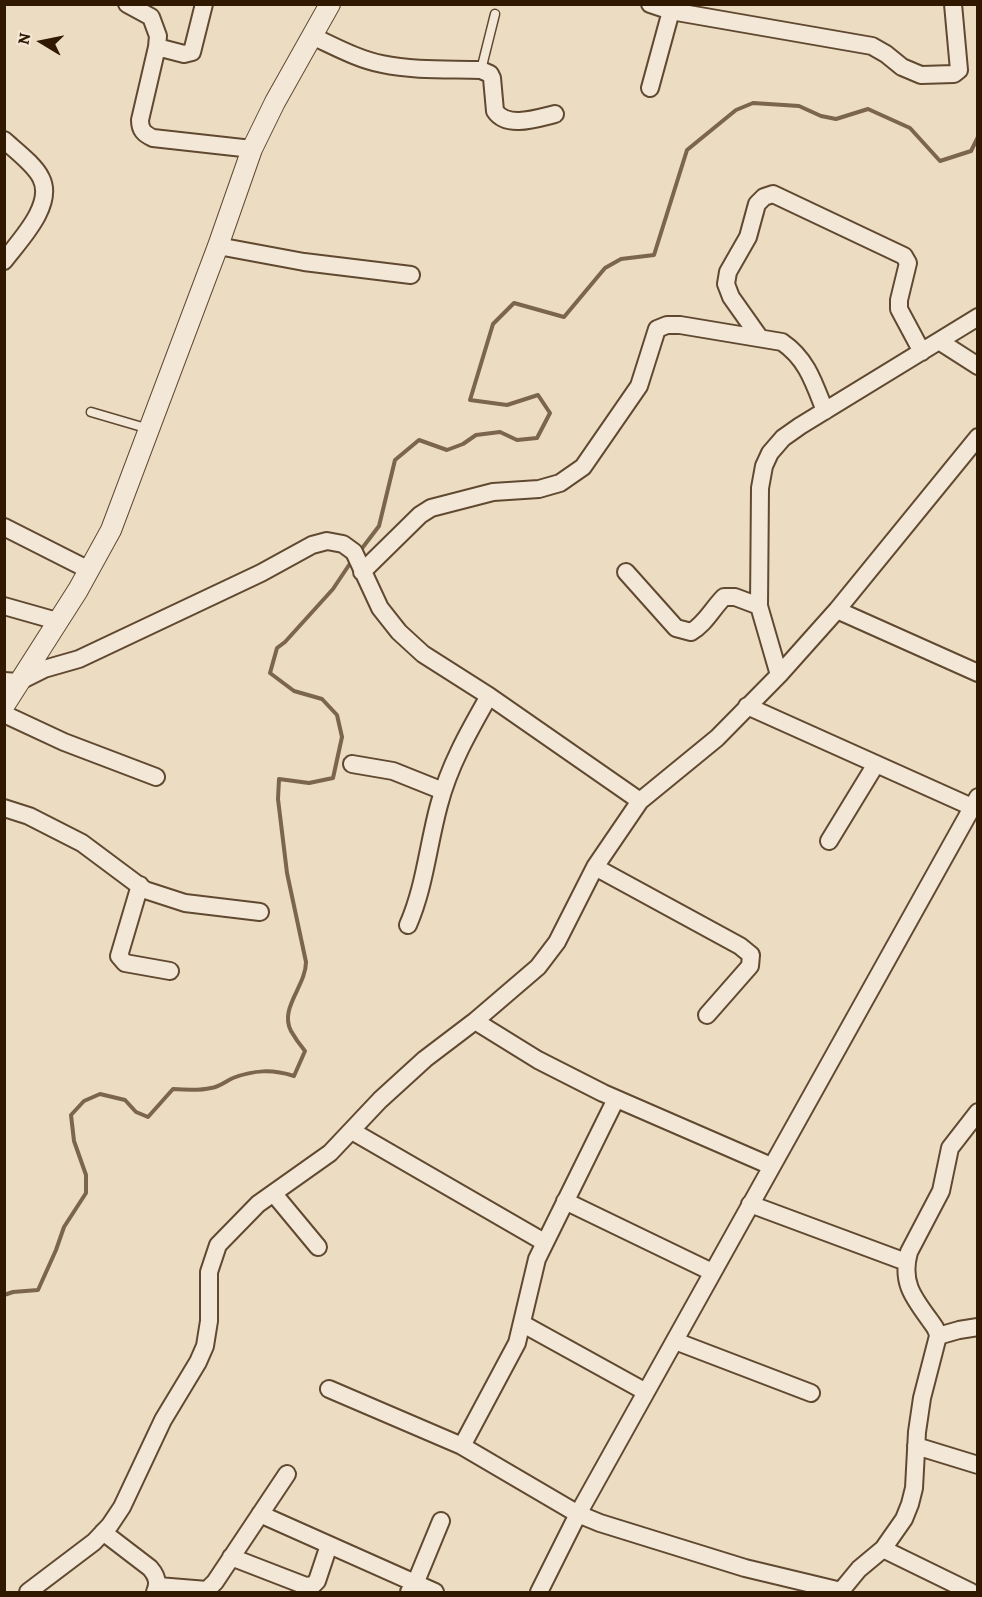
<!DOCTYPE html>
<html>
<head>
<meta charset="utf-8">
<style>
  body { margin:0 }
  #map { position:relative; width:982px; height:1597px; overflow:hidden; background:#ecdcc1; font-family:Alegreya,serif }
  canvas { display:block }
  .frame { position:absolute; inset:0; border:6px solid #311800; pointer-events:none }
  .north { position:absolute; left:12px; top:12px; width:60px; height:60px; -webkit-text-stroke:4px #f3e8d7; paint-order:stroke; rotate:280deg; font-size:16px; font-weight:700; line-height:24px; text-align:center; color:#311800 }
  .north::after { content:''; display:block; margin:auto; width:21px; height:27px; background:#311800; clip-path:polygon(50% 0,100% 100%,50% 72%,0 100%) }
</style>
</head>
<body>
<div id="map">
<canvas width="982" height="1597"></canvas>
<div class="frame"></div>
<div class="north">N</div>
</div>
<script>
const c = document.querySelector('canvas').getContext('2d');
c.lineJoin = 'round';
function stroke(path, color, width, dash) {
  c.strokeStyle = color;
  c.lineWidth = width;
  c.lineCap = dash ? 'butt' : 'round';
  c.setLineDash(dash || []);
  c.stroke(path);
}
const stream = new Path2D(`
  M 360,551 L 379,526 L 395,460 L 419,440 L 447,450 L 463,444 L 476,435 L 500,432 L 517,440 L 537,438 L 550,413 L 538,395 L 507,405 L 470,400 L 493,324 L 514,303 L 564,317 L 605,268 L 621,259 L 654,255 L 687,150 L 736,110 L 753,103 L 799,106 L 821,116 L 836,119 L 868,109 L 910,128 L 940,161 L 971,151 L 978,137
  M 4,1295 L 13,1292 L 38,1290 L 56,1250 L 64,1227 L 86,1193 L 86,1175 L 74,1141 L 71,1115 L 84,1101 L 100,1094 L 125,1100 L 136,1112 L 148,1117 L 173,1089 C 186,1090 199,1091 211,1088 C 219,1087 226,1081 233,1078 C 254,1070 272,1069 294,1076 L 305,1051 C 300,1045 295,1038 291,1031 C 279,1008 306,986 306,962 L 287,873 L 278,799 L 279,779 L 309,783 L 333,778 L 342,737 L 337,715 L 322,699 L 294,691 L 270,673 L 277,648 L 285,642 L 333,589 L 353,559`);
const service = new Path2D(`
  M 481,70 L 495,14
  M 91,412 L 149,429`);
const minor = new Path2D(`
  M 127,4 L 151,17 L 158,36 L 157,47 L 140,120 C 140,130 144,134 153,138 L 252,149
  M 650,4 L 671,11 L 674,4
  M 312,36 C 334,46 357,59 382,64 C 415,71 448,69 481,70 L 490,74 L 492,78 L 495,111 C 507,129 538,118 555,114
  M 157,47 L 184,54 L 192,52 L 204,4
  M 650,88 L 671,11 L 872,46 L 886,54 L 902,67 L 921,75 L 954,74 L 959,70 L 953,4
  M 4,140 C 15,150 35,165 41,178 C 55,205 19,241 4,261
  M 218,246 L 304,262 L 411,275
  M 760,338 L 731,297 L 726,284 L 728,272 L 748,237 L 757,204 L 764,197 L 773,194 L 904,256 L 908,263 L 899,300 L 899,309 L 922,352
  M 939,341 L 978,366
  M 4,527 L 89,570
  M 362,572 L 420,515 L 431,508 L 493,492 L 539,489 L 560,483 L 583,467 L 639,386 L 657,329 L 667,325 L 680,325 L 782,342 C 807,359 814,383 825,411
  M 626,572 L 676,628 L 691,632 C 705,624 712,609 724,597 L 735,597 L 759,606
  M 4,606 L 57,621
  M 837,610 L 978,673
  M 779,675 L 759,606 L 760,488 L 764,466 L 770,453 L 783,438 L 800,426 L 978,317
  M 4,681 L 18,682 L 44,669 L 79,659 L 261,573 L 312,545 L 327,541 L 343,544 L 354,552 L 380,608 L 399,632 L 423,654 L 489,696 L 640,801
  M 747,706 L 972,807
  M 4,714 L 64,742 L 156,777
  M 352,764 L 393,771 L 443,791
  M 4,808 L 29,816 L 82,843 L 145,890 L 185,903 L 260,912
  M 829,841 L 876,764
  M 595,867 L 740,946 L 751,955 L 750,966 L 707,1015
  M 140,885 L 119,956 L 125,963 L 170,971
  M 408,925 C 425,886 428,845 439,805 C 449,766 469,731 489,696
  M 475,1021 L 538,1060 L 603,1093 L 771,1166
  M 616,1099 L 537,1259 L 517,1343 L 462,1446 L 578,1514 L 600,1523 L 745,1568 L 841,1591
  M 352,1131 L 544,1242
  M 274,1194 L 318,1247
  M 565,1201 L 712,1272
  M 750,1204 L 906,1262
  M 523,1324 L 646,1392
  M 938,1336 L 959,1330 L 978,1327
  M 675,1341 L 811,1393
  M 329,1389 L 462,1446
  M 916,1446 L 978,1465
  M 260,1514 L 435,1592
  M 103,1532 L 150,1568 C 157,1576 159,1583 155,1592
  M 883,1549 L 971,1592
  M 231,1557 L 306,1586 L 313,1585 L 317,1581 L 329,1545
  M 158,1586 L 207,1590 L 215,1582 L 287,1474
  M 28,1592 L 94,1542 L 110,1525 L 122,1507 L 163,1420 L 198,1362 L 205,1346 L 209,1321 L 209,1272 L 218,1245 L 258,1204 L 330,1153 L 380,1100 L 425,1059 L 475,1021 L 538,967 L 557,942 L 595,867 L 640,801 L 717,738 L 779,675 L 837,610 L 978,437
  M 409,1592 L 415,1584 L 441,1521
  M 539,1592 L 578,1514 L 978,797
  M 840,1592 L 859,1569 L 883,1549 L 904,1519 L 910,1504 L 914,1488 L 917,1432 L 922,1398 L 938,1336 C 937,1328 933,1325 929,1319 C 912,1296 901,1281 909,1252 L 941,1191 L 950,1148 L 978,1112`);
const tertiary = new Path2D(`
  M 4,706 L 78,590 L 111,530 L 218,246 L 252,149 L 275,102 L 330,4`);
stroke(stream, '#7b654c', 4);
stroke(service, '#604930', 11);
stroke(minor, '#604930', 20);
stroke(tertiary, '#604930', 22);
stroke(service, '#f3e8d7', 8);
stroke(minor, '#f3e8d7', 16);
stroke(tertiary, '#f3e8d7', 20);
</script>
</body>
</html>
